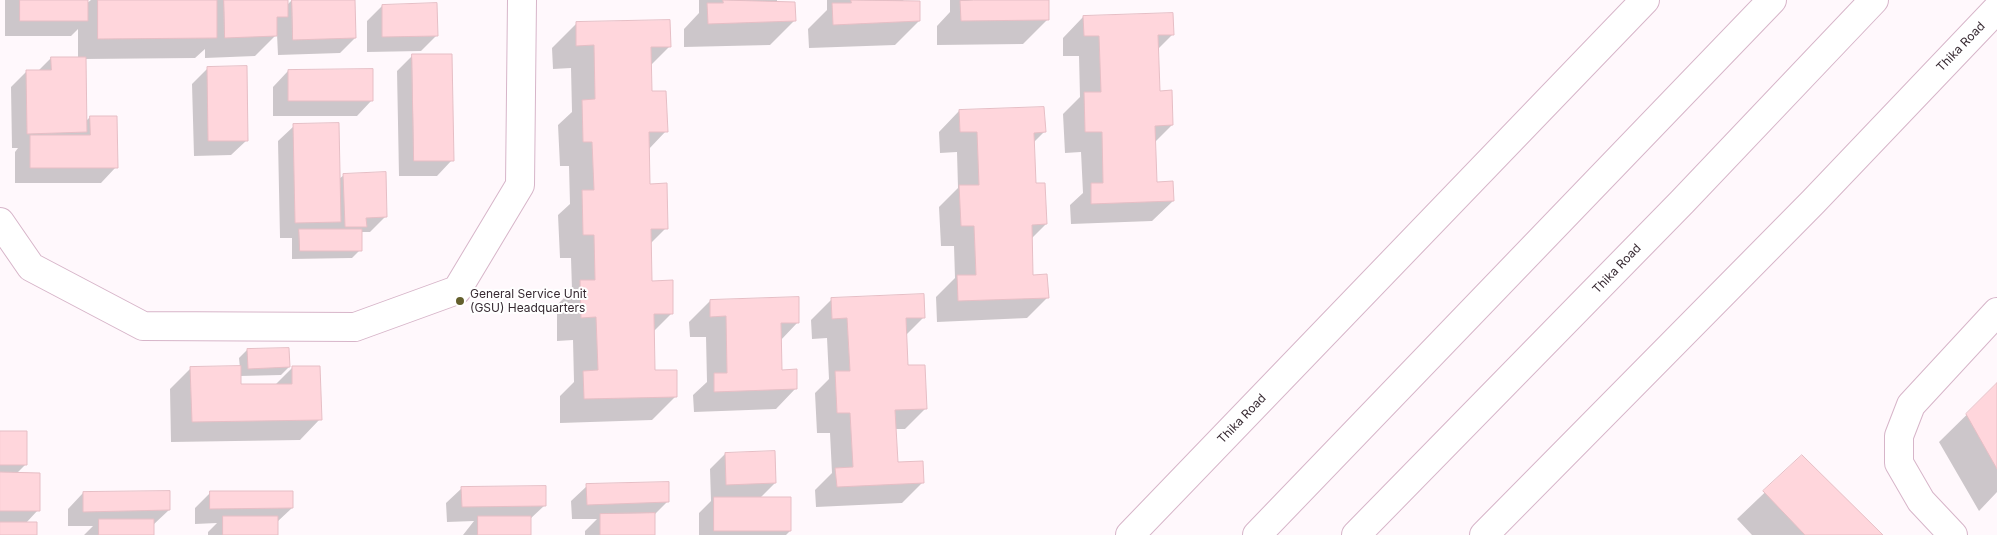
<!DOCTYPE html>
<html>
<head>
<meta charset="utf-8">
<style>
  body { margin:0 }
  canvas { display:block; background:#fff8fc }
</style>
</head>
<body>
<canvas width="1997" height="535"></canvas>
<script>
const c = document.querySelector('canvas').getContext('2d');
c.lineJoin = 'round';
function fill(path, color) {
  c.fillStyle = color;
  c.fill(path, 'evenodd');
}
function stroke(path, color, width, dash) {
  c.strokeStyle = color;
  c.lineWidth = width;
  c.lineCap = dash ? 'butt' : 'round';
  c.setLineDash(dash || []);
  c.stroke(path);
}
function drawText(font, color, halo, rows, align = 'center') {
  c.font = font + ' Inter,sans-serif';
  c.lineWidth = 4;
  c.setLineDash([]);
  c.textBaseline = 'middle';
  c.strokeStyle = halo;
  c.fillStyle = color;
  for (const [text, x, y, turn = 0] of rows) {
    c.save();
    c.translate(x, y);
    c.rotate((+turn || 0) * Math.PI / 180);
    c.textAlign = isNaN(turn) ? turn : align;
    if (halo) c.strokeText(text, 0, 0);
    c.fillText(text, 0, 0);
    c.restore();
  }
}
const shadow = new Path2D(`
  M 5,0 L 86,0 L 86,4 L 91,0 L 287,0 L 287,5 L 292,0 L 354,0 L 355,38 L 340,53 L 278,55 L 277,34 L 255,56 L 205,58 L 205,49 L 195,58 L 84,59 L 85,122 L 90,117 L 116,167 L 101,183 L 15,183 L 15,152 L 18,148 L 12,148 L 11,87 L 27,71 L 38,71 L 51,58 L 78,58 L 78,29 L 71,36 L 5,36 Z
  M 699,0 L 777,0 L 777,3 L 794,21 L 770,45 L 684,47 L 684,29 L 699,13 Z
  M 827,0 L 903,0 L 919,21 L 895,45 L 809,48 L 808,29 L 827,10 Z
  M 950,0 L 1029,0 L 1047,20 L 1023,44 L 937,45 L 937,26 L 950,12 Z
  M 382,6 L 437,35 L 421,51 L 367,52 L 367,21 Z
  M 1083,17 L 1173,34 L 1157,50 L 1159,92 L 1172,125 L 1154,143 L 1156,183 L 1173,201 L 1152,221 L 1071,224 L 1070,205 L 1083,193 L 1081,152 L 1065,153 L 1063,114 L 1080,97 L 1079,56 L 1063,56 L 1063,38 Z
  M 576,24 L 670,46 L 650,66 L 651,93 L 666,131 L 648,150 L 649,185 L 666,228 L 650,244 L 651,282 L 672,313 L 653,332 L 654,372 L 676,396 L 652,420 L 560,423 L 560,396 L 574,382 L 573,340 L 557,341 L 557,305 L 572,290 L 571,258 L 560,258 L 558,215 L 570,204 L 569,166 L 560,166 L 558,125 L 572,112 L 571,68 L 553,69 L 552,48 Z
  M 412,56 L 452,160 L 437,176 L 399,176 L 397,71 Z
  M 208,68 L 247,140 L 231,155 L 194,156 L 192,84 Z
  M 288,71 L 372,100 L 357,116 L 273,116 L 273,87 Z
  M 959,111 L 1044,132 L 1033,143 L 1035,184 L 1046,224 L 1031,239 L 1032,276 L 1047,298 L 1027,318 L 937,322 L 936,297 L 955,278 L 954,246 L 941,246 L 939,207 L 958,188 L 957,152 L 940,153 L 939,132 Z
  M 294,126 L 339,179 L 344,175 L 386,216 L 370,232 L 360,232 L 360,250 L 352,258 L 292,259 L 292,238 L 280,238 L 278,141 Z
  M 832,299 L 924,317 L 905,336 L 906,366 L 926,408 L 905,429 L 895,429 L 897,464 L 923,482 L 902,503 L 816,507 L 815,490 L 832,473 L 830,433 L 817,433 L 815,393 L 829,379 L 827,338 L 812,339 L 811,320 Z
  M 710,301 L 798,322 L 780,341 L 781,371 L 796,388 L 776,409 L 694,412 L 693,395 L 707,382 L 706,337 L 690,337 L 689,322 Z
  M 247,350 L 289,367 L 281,375 L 240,376 L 240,385 L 275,385 L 293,367 L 320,419 L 300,440 L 171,442 L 170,389 L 191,368 L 240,368 L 239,358 Z
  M 1997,385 L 1997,492 L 1979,511 L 1939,442 Z
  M 0,432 L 26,464 L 16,474 L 38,510 L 26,523 L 36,535 L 0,535 Z
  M 725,454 L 775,483 L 760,498 L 790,531 L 786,535 L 699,535 L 699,513 L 711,501 L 710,469 Z
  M 1802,457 L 1881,535 L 1752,535 L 1737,519 Z
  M 587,486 L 667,502 L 654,515 L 654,535 L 585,535 L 585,531 L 597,519 L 572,519 L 571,501 Z
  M 462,488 L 545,505 L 529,520 L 529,535 L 463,535 L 474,521 L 447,522 L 446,503 Z
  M 83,493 L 169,510 L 153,525 L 152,535 L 84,535 L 93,526 L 68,526 L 68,509 Z
  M 210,493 L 292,508 L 277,522 L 277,535 L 208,535 L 208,532 L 217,523 L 195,524 L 195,508 Z`);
const building = new Path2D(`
  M 20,0 L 88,0 L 88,21 L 20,21 Z
  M 98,0 L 217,0 L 217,38 L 98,39 Z
  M 224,0 L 288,0 L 288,17 L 277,17 L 277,36 L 225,38 Z
  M 292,0 L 355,0 L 356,38 L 293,40 Z
  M 723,0 L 795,2 L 796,21 L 708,24 L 707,3 L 723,3 Z
  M 851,0 L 920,1 L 920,21 L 833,25 L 832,3 L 851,3 Z
  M 974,0 L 1049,0 L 1049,20 L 961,21 L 960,1 Z
  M 437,3 L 438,36 L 382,37 L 382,5 Z
  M 1173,13 L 1174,35 L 1158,35 L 1160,91 L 1172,90 L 1173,125 L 1155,126 L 1157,182 L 1173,181 L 1174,201 L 1091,204 L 1091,183 L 1103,183 L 1102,132 L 1085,132 L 1084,92 L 1101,92 L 1099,36 L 1084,36 L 1083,16 Z
  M 670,20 L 671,47 L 651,47 L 652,91 L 666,91 L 668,132 L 649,132 L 650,184 L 667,183 L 668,229 L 651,229 L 652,281 L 673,280 L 673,314 L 654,314 L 655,370 L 677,370 L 677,397 L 584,399 L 583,371 L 598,370 L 596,317 L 581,318 L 580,280 L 595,280 L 594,235 L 583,235 L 582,190 L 594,190 L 592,142 L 583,142 L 582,100 L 595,99 L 594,45 L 576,46 L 576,22 Z
  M 412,54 L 452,54 L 454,161 L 414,161 Z
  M 51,57 L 86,57 L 87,132 L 27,134 L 26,70 L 51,70 Z
  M 247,66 L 248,141 L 208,141 L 207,67 Z
  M 373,69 L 373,101 L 288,101 L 288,70 Z
  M 1044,107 L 1046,132 L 1034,133 L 1036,183 L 1045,183 L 1047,224 L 1032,225 L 1033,275 L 1047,274 L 1049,298 L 958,301 L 957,275 L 976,275 L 974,226 L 961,226 L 959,185 L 979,185 L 977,132 L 960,132 L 959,110 Z
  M 90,116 L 117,116 L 118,168 L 30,168 L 30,135 L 90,135 Z
  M 339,123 L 341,222 L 295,223 L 293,124 Z
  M 386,172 L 387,217 L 366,218 L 367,227 L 345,227 L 343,174 Z
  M 299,229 L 362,229 L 362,251 L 300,251 Z
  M 924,294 L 925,318 L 906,318 L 908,365 L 925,365 L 927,409 L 895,410 L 898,462 L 923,461 L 924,483 L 837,487 L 835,468 L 853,467 L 850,413 L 837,413 L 835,371 L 850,371 L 847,318 L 832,319 L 831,298 Z
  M 799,297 L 799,323 L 781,323 L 782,370 L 797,369 L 797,389 L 714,392 L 714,373 L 727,373 L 726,316 L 710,317 L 710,300 Z
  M 289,348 L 290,367 L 248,369 L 247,349 Z
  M 241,366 L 241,384 L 292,384 L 292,366 L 320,366 L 322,420 L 192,422 L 190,367 Z
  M 1997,383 L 1997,469 L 1966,414 Z
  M 0,431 L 27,431 L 27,465 L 0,465 Z
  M 775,451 L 776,483 L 726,485 L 725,453 Z
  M 1802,455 L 1883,535 L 1805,535 L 1763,491 Z
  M 0,472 L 40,473 L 40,511 L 0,511 Z
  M 669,482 L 669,502 L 587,505 L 586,484 Z
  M 546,486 L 546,506 L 462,507 L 461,487 Z
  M 170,491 L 170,510 L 83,512 L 83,492 Z
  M 210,491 L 293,491 L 293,508 L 210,509 Z
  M 714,497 L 791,497 L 791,531 L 714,531 Z
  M 655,513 L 655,535 L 600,535 L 600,514 Z
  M 223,516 L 278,516 L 278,535 L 223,535 Z
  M 478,516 L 531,516 L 531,535 L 478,535 Z
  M 99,519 L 154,519 L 154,535 L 99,535 Z
  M 0,522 L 37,522 L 37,535 L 0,535 Z`);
const minor = new Path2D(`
  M 0,222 L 31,267 L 143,326 L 355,327 L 457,290 L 520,185 L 522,0
  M 1953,535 L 1921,501 L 1899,463 L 1899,436 L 1911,405 L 1997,312`);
const major = new Path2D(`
  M 1130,535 L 1645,0
  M 1484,535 L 1813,202 L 1997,9`);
const highway = new Path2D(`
  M 1257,535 L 1772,0
  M 1356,535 L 1682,202 L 1874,0`);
const markers = [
  [460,301,5,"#635f2c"]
];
const streetNames = [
  ["Thika Road",1961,47,-46],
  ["Thika Road",1617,269,-46],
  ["Thika Road",1242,419,-46]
];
const poiNames = [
  ["General Service Unit",470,294],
  ["(GSU) Headquarters",470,308]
];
fill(shadow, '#0003');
fill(building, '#ffd6dc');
stroke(building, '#e6bec5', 1);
stroke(minor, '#d7b5c9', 30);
stroke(major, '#d7b5c9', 30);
stroke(highway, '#d7b5c9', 30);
stroke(minor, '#fff', 28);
stroke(major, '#fff', 28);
stroke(highway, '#fff', 28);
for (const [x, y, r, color] of markers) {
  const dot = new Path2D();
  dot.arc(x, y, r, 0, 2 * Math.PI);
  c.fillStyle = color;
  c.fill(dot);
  stroke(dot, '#fff', 2);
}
drawText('12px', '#362931', '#fff', streetNames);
drawText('12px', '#362931', '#fff', poiNames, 'left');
</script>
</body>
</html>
